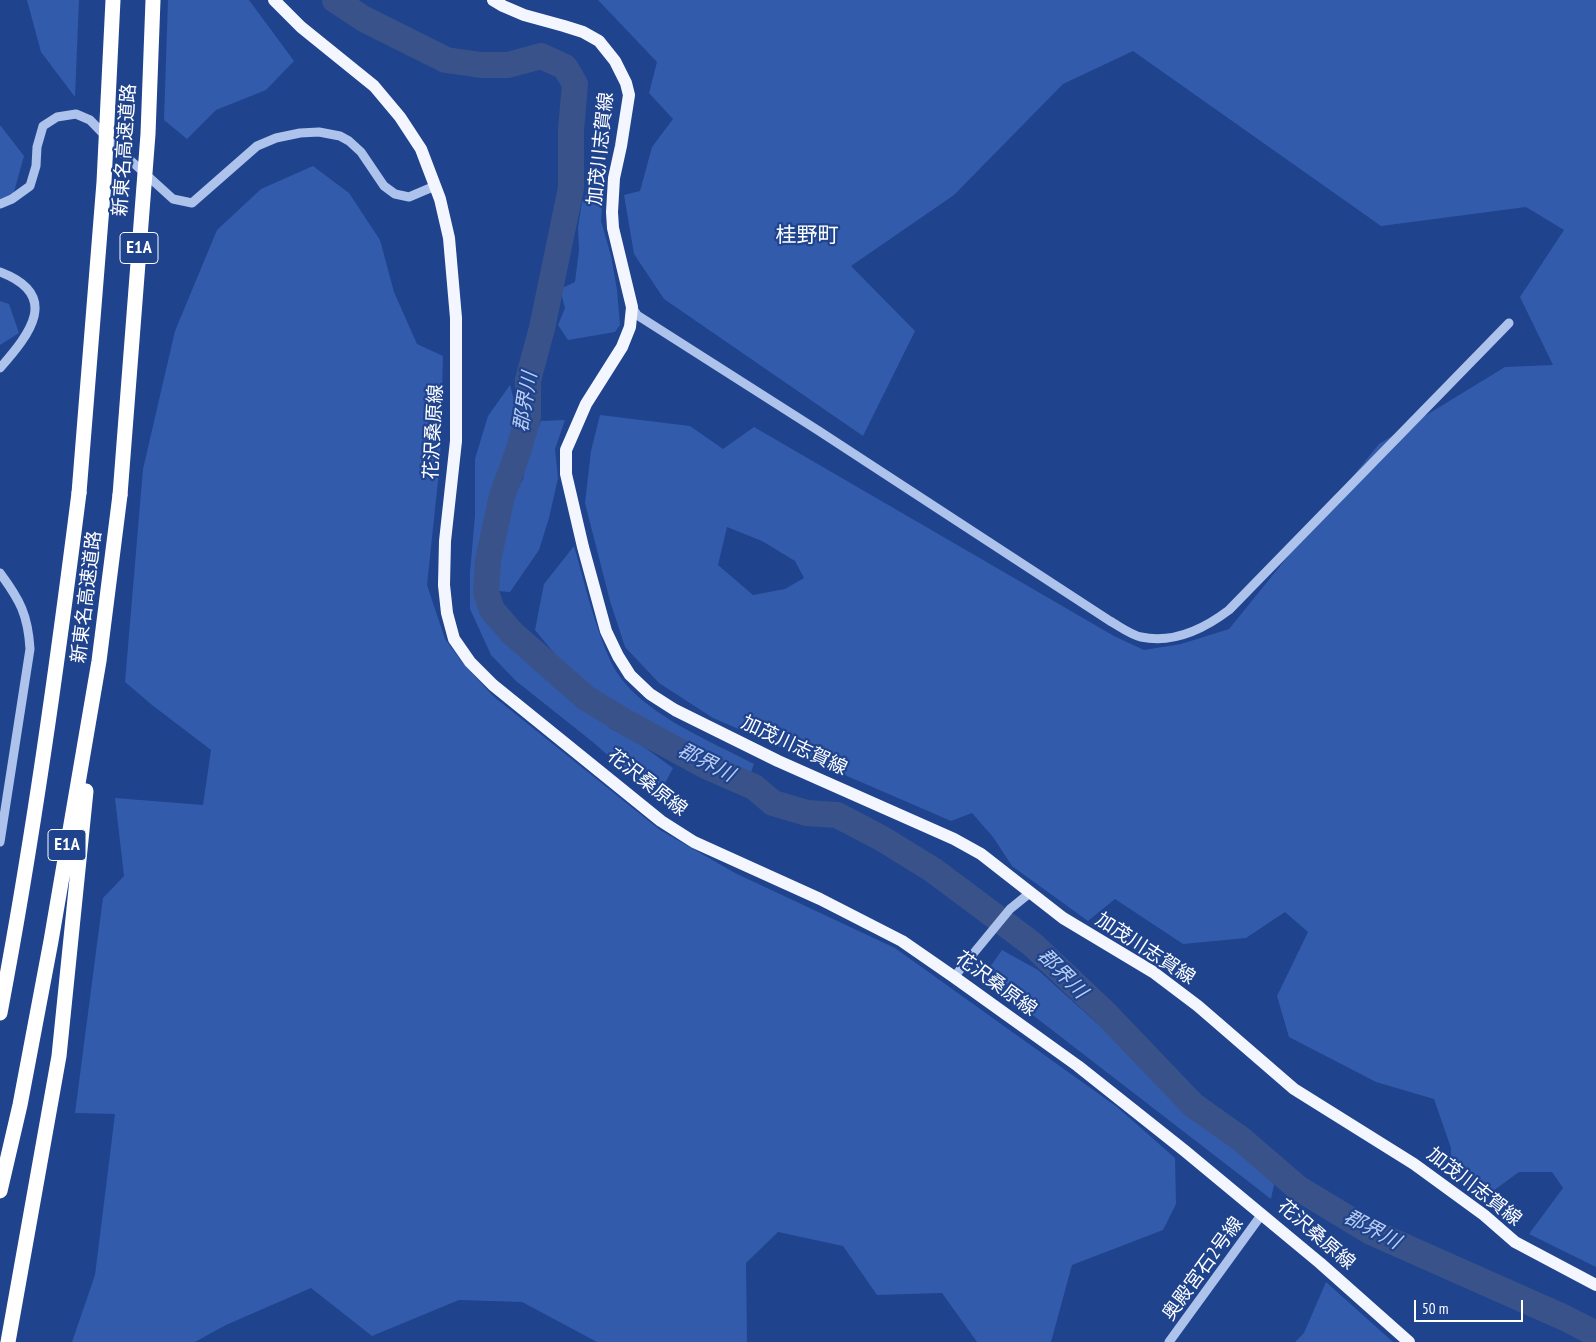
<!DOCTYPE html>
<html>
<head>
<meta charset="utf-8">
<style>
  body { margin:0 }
  #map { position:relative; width:1596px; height:1342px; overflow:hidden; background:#1f438d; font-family:"PT Sans Narrow",sans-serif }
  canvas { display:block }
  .scale { position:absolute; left:1414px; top:1300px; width:109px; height:22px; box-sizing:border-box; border:2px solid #fff; border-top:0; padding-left:6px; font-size:15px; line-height:18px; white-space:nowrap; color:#fff; -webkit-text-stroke:4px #1f438d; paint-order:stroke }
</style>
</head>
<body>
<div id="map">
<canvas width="1596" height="1342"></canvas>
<div class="scale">50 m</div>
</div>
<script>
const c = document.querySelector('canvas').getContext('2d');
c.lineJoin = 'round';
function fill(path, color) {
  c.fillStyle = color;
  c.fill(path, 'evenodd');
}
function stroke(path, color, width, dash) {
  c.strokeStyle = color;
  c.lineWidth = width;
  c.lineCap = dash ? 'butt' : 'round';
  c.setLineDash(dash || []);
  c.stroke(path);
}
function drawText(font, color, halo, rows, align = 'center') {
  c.font = font + ' "PT Sans Narrow","Noto Sans JP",sans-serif';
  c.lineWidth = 4.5;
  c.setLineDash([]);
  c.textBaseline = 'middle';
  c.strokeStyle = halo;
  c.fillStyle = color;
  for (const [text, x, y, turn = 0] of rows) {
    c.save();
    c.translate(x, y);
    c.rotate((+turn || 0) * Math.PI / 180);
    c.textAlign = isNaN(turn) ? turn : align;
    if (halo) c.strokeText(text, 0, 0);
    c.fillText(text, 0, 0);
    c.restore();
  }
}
const green = new Path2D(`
  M 27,0 L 79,0 L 75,97 L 41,52 Z
  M 168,0 L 249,0 L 294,61 L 266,90 L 216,110 L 187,139 L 164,120 Z
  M 598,0 L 1596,0 L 1596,1267 L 1529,1234 L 1563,1188 L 1552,1172 L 1519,1172 L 1482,1199 L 1451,1172 L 1451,1148 L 1434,1099 L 1376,1082 L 1289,1037 L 1277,996 L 1308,932 L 1285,912 L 1246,938 L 1183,944 L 1115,899 L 1088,921 L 1012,866 L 993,837 L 972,813 L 951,821 L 713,718 L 659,683 L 625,647 L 610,601 L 585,503 L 591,451 L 600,415 L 690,426 L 723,449 L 754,427 L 1114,636 L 1144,650 L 1181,644 L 1229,629 L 1379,444 L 1505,367 L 1553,365 L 1520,297 L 1564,230 L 1526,207 L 1381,226 L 1133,51 L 1063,84 L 954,195 L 851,266 L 915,331 L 863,436 L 664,299 L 634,254 L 624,195 L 640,191 L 652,147 L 673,119 L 649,93 L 657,62 ZM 727,527 L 762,541 L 795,561 L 804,578 L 785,589 L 753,595 L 718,565 Z
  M 0,125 L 24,156 L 12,199 L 0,204 Z
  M 313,166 L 349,193 L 380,240 L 394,292 L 417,344 L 443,356 L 440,462 L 427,585 L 445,639 L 462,662 L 493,696 L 660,830 L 735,873 L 895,948 L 1117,1107 L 1175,1158 L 1176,1204 L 1163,1230 L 1072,1265 L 1051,1342 L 977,1342 L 942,1293 L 877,1295 L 843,1246 L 778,1232 L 746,1263 L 747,1342 L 597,1342 L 522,1302 L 459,1300 L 372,1336 L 311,1288 L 226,1325 L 195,1342 L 72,1342 L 95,1275 L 115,1114 L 75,1113 L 103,898 L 124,876 L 115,798 L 203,805 L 211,750 L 152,705 L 125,682 L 143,469 L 175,331 L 217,230 L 261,189 Z
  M 596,177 L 601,180 L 603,195 L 601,221 L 611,256 L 617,290 L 620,325 L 615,332 L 568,340 L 558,325 L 565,308 L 560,289 L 575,282 L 579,250 L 578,228 L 582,202 Z
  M 0,301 L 9,304 L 19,333 L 0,345 Z
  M 510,385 L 517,412 L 482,532 L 481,582 L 483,605 L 496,626 L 610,728 L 644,747 L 673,768 L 664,785 L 641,785 L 594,743 L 516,681 L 491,655 L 470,609 L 470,573 L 475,515 L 475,459 L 488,416 Z
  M 565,420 L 555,449 L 558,478 L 549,518 L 539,550 L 510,592 L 498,591 L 498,559 L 502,516 L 523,479 L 526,459 L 541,421 Z
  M 574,546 C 585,584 594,625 611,662 C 634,711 709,740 754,764 L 751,772 L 718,762 L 681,744 L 582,687 L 535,630 L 544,584 Z
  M 1002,950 L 1038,970 L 1207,1123 L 1214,1127 L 1275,1180 L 1271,1199 L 1008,996 L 985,974 Z
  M 1326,1282 L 1393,1342 L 1295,1342 L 1304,1333 Z`);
const river = new Path2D(`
  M 335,0 L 364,19 L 446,60 L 481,65 L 508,65 L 541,56 L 565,67 L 575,84 L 571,130 L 571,188 L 542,328 L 528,380 L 528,417 L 518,452 L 502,496 L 488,560 L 486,592 L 492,610 L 512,633 L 586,698 L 627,723 L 706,766 L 754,787 L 773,803 L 807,813 L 837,815 L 881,838 L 933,870 L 1032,944 L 1104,1012 L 1193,1105 L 1241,1139 L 1298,1188 L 1369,1231 L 1565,1318 L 1596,1334`);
const minor = new Path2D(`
  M 0,204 L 12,199 L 30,186 L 36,166 L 37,147 L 43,126 L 57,117 L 76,114 L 90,120 L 118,149 L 173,199 L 192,203 L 257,146 L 276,138 L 300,133 L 319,132 L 340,136 L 349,141 L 361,152 L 384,186 L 395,194 L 409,197 L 435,186
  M 0,272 C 61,295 30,334 0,368
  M 632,307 L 637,315 L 819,431 L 1110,621 C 1119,626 1131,635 1141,637 C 1174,644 1204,629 1229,610 L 1509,323
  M 0,573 C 20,600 28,615 30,649 L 0,842
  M 954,977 L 1010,909 L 1031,892
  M 1169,1342 L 1262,1214`);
const major = new Path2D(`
  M 274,0 L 301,27 L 374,86 L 400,117 L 421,149 L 440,199 L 449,238 L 456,318 L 456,441 L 445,541 L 444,585 L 447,613 L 454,639 L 470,662 L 493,685 L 661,821 L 694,842 L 820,899 L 902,941 L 954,977 L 1078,1066 L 1185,1151 L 1320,1263 L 1409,1342
  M 493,0 L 503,6 L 524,15 L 564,26 L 583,32 L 599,41 L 615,61 L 626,83 L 629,95 L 621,146 L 614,178 L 612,212 L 613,228 L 632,307 L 630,327 L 622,347 L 586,404 L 566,450 L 566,474 L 583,547 L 606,631 L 618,656 L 630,675 L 650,694 L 675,710 L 778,761 L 954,839 L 981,854 L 1063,918 L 1153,972 L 1198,1006 L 1294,1089 L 1414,1164 L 1484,1215 L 1515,1242 L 1596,1285`);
const highway = new Path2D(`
  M 0,1013 C 33,840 57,666 79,493
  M 0,1191 L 20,1105 L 51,941 L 99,661 L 120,495
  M 8,1342 L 59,1056 L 86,791`);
const highwayBridge = new Path2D(`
  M 79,493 L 104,182 L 113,0
  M 120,495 L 148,134 L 153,0`);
const shields = [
  [139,248,38],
  [67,845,38]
];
const shieldNames = [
  ["E1A",139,248],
  ["E1A",67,845]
];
const streetNames = [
  ["加茂川志賀線",601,149,-84],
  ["新東名高速道路",125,150,-86],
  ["花沢桑原線",434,432,-87],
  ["新東名高速道路",87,597,-83],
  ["加茂川志賀線",794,746,25],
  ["花沢桑原線",647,783,38],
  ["加茂川志賀線",1145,949,33],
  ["花沢桑原線",996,984,36],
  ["加茂川志賀線",1474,1187,38],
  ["花沢桑原線",1316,1235,41],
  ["奥殿宮石2号線",1203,1269,-54]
];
const waterNames = [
  ["郡界川",526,402,-81],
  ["郡界川",706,763,27],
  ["郡界川",1062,974,45],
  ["郡界川",1372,1230,28]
];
const quarterNames = [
  ["桂野町",807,236]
];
fill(green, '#335bab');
stroke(river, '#39538a', 26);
stroke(minor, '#adc3ec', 9);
stroke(major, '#f3f6ff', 12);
stroke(highway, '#fff', 15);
stroke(highwayBridge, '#fff', 15);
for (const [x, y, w] of shields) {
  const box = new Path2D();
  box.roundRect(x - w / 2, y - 15.5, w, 31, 4);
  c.fillStyle = '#1f438d';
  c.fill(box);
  stroke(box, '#fff', 1);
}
drawText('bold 18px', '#fff', null, shieldNames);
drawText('19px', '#fff', '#1f438d', streetNames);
drawText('italic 20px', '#b9cdf3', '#1f438d', waterNames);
drawText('21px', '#fff', '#1f438d', quarterNames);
</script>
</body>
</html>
